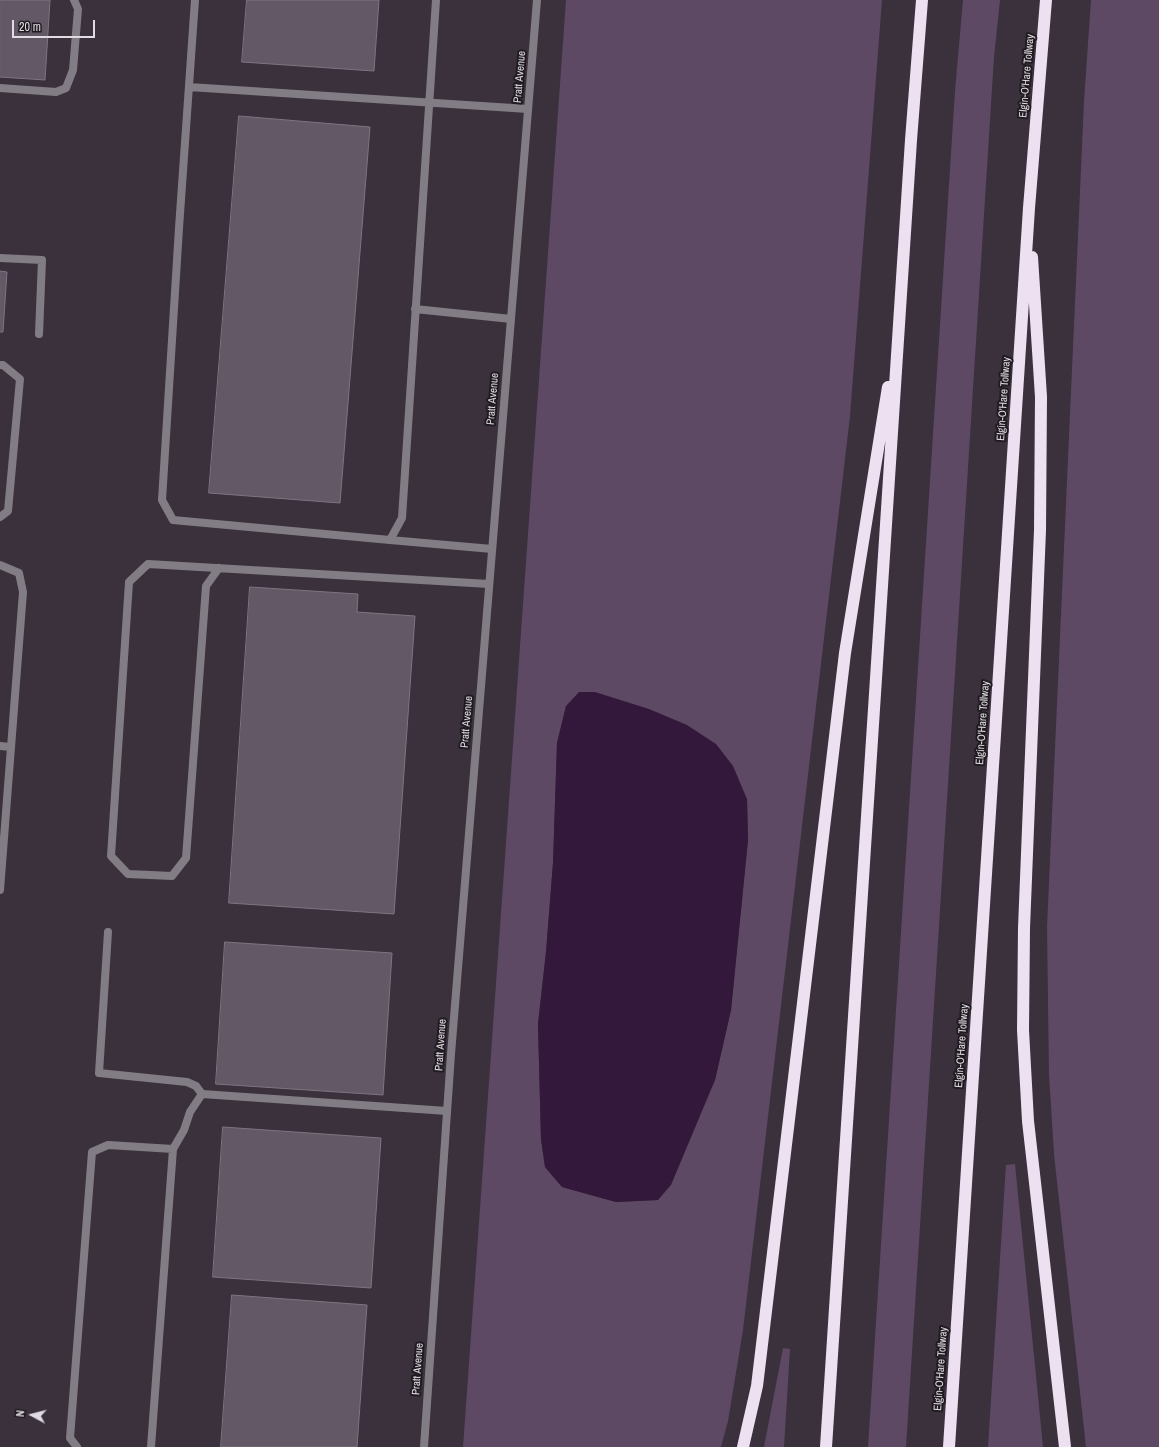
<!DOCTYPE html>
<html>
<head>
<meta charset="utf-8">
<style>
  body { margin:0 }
  #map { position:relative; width:1159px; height:1447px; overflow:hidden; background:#3a313d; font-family:"Archivo Narrow",sans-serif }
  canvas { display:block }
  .north { position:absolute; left:12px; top:1395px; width:40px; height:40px; -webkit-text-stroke:3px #1f1b20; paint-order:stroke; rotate:277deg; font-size:11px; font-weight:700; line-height:16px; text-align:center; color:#e1dbe3 }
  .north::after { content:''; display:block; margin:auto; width:14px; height:18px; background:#e1dbe3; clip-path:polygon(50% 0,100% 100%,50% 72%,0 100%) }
  .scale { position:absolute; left:12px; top:20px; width:83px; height:18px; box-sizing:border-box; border:2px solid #e1dbe3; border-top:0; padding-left:5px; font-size:12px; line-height:14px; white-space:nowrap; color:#e1dbe3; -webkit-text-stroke:3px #1f1b20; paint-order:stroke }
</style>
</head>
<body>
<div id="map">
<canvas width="1159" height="1447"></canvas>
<div class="north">N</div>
<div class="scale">20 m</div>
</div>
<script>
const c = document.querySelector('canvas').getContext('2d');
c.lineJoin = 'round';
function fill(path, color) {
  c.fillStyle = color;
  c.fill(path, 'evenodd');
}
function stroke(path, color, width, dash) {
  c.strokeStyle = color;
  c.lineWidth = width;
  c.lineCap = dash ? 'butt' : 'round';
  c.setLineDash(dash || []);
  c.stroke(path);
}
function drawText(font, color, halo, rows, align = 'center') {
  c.font = font + ' "Archivo Narrow",sans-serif';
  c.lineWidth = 4;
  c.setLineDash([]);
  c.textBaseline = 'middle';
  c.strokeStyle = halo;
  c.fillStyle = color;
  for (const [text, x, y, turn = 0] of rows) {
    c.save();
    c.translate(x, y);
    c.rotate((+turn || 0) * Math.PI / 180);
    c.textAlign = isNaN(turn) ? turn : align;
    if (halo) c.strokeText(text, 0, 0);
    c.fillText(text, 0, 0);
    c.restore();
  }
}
const green = new Path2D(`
  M 566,0 L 882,0 L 850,416 L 743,1330 L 728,1421 L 721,1447 L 463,1447 ZM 566,706 L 747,799 L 748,840 L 731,1010 L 715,1080 L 658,1200 L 616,1202 L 562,1187 L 545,1167 L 541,1139 L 538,1024 L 546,952 L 553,863 L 557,743 Z
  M 963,0 L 1000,0 L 994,57 L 906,1447 L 868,1447 L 955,91 Z
  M 1091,0 L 1159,0 L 1159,1447 L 1086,1447 L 1054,1154 L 1049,1074 L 1047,927 L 1084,102 Z
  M 1015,1164 L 1043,1447 L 988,1447 L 1006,1165 Z
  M 783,1348 L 790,1349 L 784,1447 L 764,1447 Z`);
const water = new Path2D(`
  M 579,692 L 595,692 L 649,709 L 687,725 L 716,744 L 733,766 L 747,799 L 748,840 L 731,1010 L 715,1080 L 671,1185 L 658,1200 L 616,1202 L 562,1187 L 545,1167 L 541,1139 L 538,1024 L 546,952 L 553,863 L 557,743 L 566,706 Z`);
const building = new Path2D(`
  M 0,0 L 50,0 L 45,80 L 0,77 Z
  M 247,0 L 379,0 L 374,71 L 242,62 Z
  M 239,116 L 370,127 L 340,503 L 209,493 Z
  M 0,271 L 7,272 L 3,332 L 0,332 Z
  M 250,587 L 358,594 L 357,612 L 415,616 L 394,914 L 229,903 Z
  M 225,942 L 392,953 L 383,1095 L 216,1084 Z
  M 223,1127 L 381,1138 L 371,1288 L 213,1277 Z
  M 232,1295 L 367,1305 L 357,1447 L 221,1447 Z`);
const service = new Path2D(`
  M 195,0 L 179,228 L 162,500 L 173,520 L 390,540 L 402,518 L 436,0
  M 189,87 L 528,109
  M 0,88 L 56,92 L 66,88 L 73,70 L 78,9 L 74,0
  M 0,258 L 42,260 L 39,334
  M 415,309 L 511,319
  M 0,365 L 3,365 L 20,379 L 8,511 L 0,517
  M 390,540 L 492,549
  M 0,565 L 19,573 L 23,592 L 0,890
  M 219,568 L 206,586 L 186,858 L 172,876 L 128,874 L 111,856 L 129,582 L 148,564 L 489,584
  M 0,746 L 11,747
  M 108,932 L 99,1073 L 187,1082 L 196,1086 L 202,1094
  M 77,1447 L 70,1438 L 92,1152 L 108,1145 L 173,1149 L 184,1130 L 190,1112 L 202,1094 L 447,1111
  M 151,1447 L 173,1149`);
const minor = new Path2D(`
  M 424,1447 L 451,1054 L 537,0`);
const motorway = new Path2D(`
  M 1032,257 L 1041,397 L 1040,530 L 1024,928 L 1023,1030 L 1028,1121 L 1065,1447
  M 743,1447 L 757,1386 L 845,653 L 888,387
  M 826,1447 L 911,140 L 922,0
  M 949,1447 L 1029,208 L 1046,0`);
const streetNames = [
  ["Elgin-O'Hare Tollway",1027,76,-85],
  ["Pratt Avenue",520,77,-85],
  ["Pratt Avenue",493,399,-85],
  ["Elgin-O'Hare Tollway",1004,399,-86],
  ["Pratt Avenue",467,722,-85],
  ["Elgin-O'Hare Tollway",983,723,-86],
  ["Pratt Avenue",441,1045,-86],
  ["Elgin-O'Hare Tollway",962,1046,-86],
  ["Pratt Avenue",418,1369,-86],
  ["Elgin-O'Hare Tollway",941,1369,-86]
];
fill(green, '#5e4964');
fill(water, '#33183b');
fill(building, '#625866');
stroke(building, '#7f7482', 1);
stroke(service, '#827d84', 8);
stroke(minor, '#827d84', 8);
stroke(motorway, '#ede1f1', 12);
drawText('11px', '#e1dbe3', '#1f1b20', streetNames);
</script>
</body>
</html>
